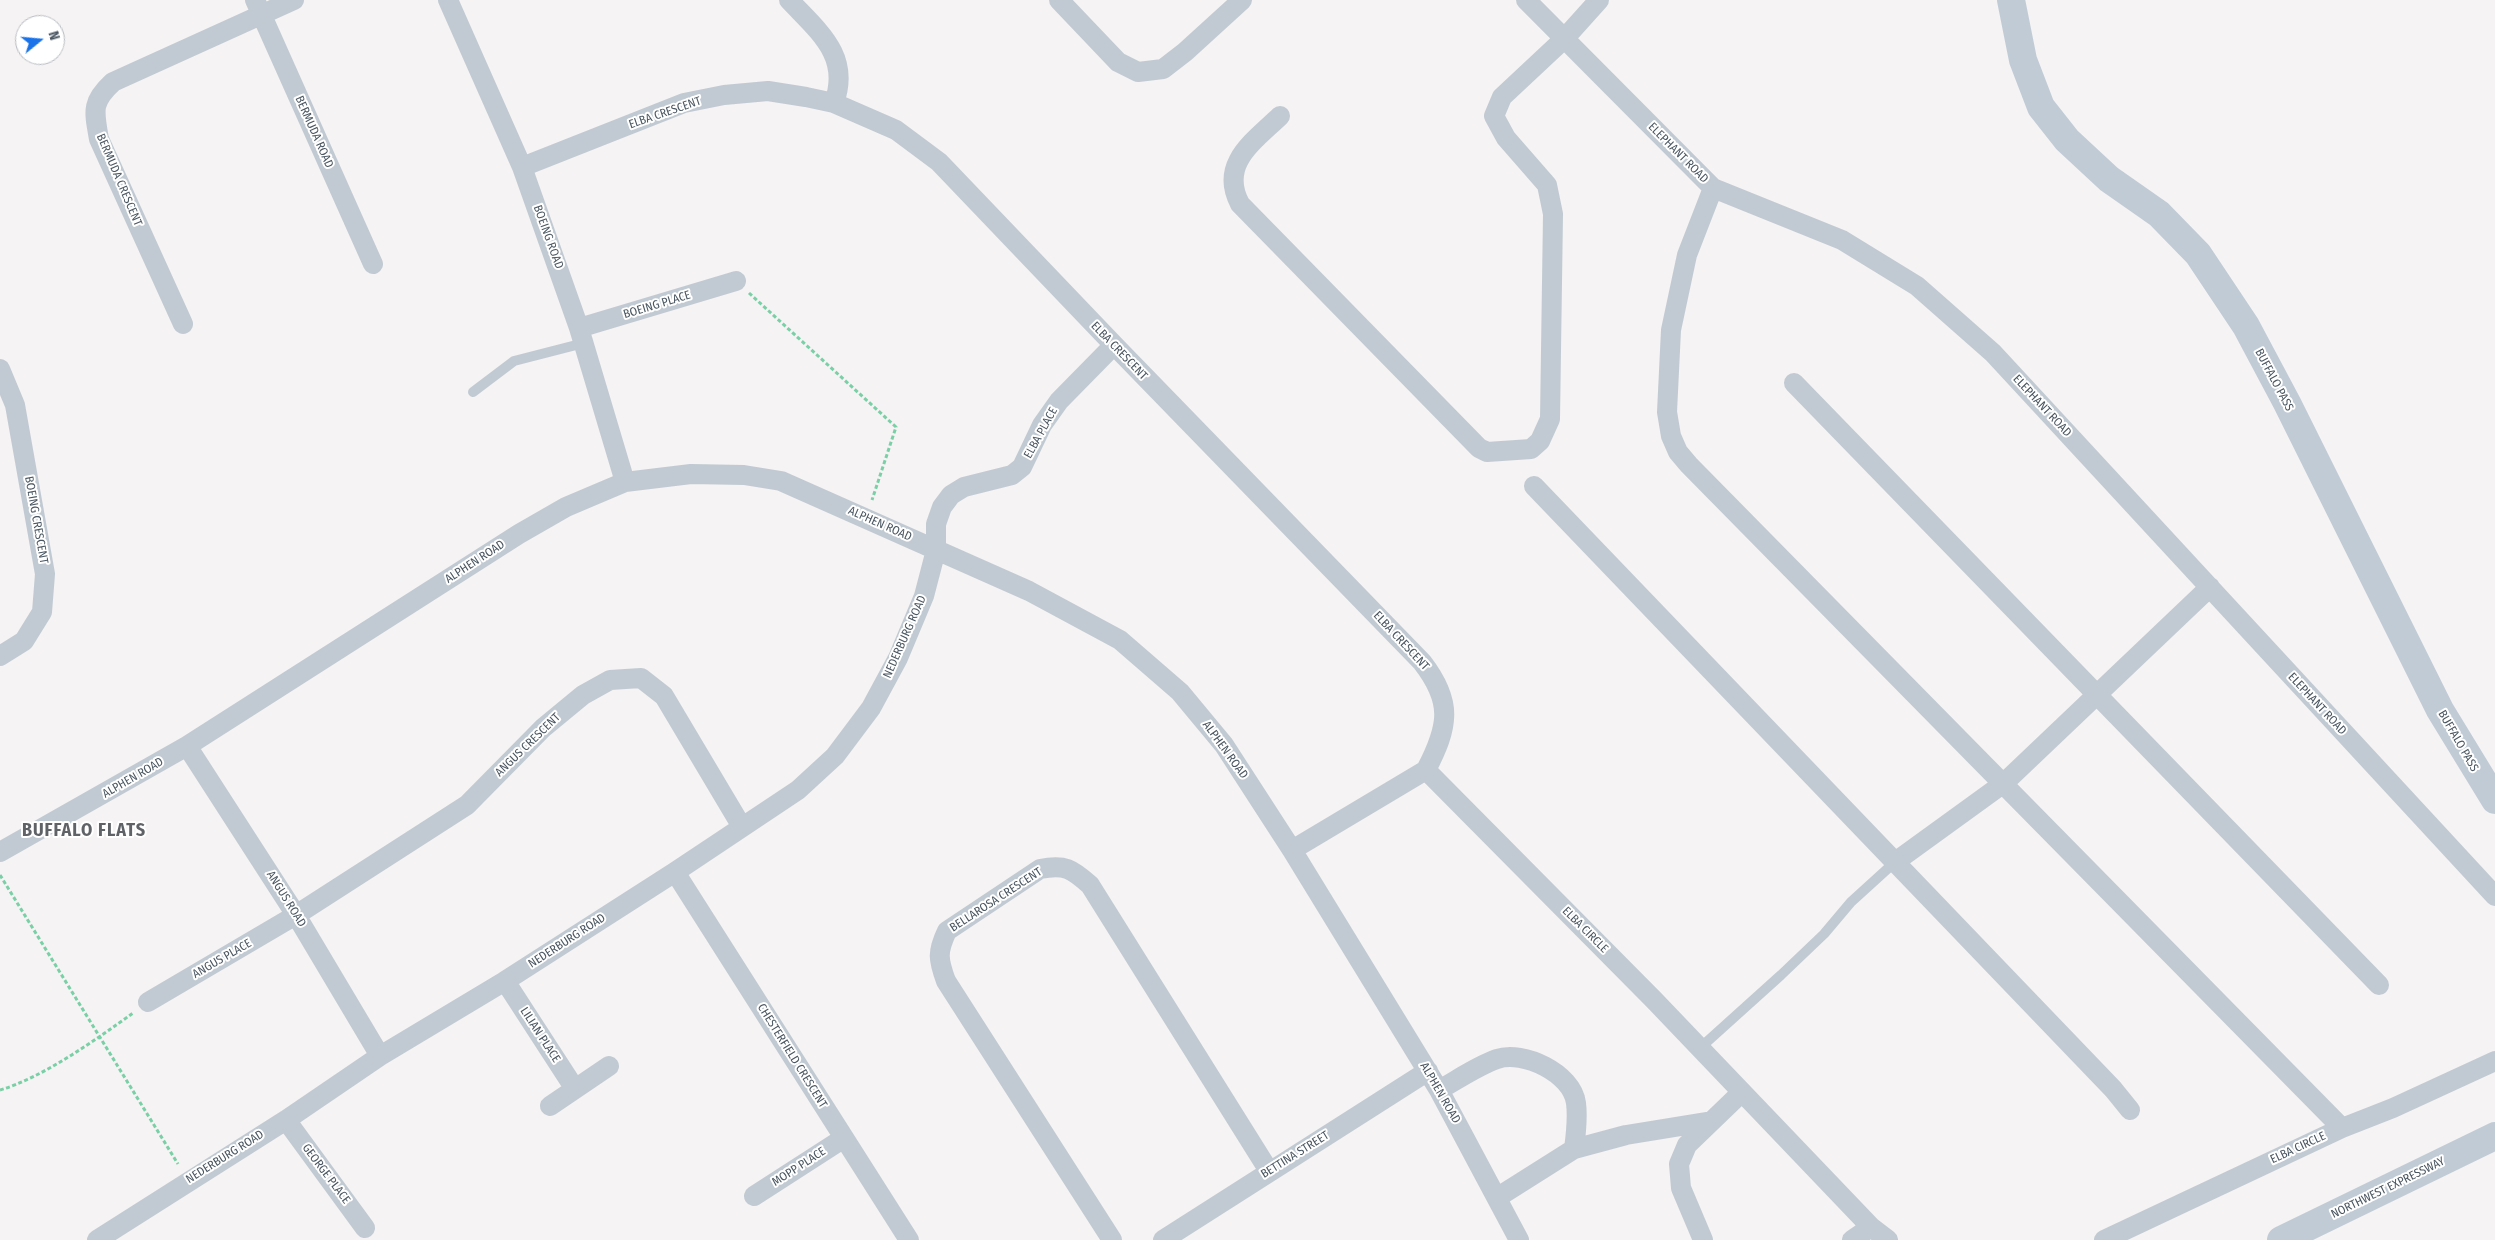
<!DOCTYPE html>
<html>
<head>
<meta charset="utf-8">
<style>
  body { margin:0 }
  #map { position:relative; width:2495px; height:1240px; overflow:hidden; background:#f5f3f3; font-family:"Fira Sans Condensed",sans-serif }
  canvas { display:block }
  .north { position:absolute; left:15px; top:15px; width:50px; height:50px; box-sizing:border-box; background:#fff; border:1px solid #b7bbc0; border-radius:50%; rotate:73deg; font-size:14px; font-weight:700; line-height:20px; text-align:center; color:#4a5661 }
  .north::after { content:''; display:block; margin:auto; width:18px; height:22px; background:#1a73e8; clip-path:polygon(50% 0,100% 100%,50% 72%,0 100%) }
</style>
</head>
<body>
<div id="map">
<canvas width="2495" height="1240"></canvas>
<div class="north">N</div>
</div>
<script>
const c = document.querySelector('canvas').getContext('2d');
c.lineJoin = 'round';
function stroke(path, color, width, dash) {
  c.strokeStyle = color;
  c.lineWidth = width;
  c.lineCap = dash ? 'butt' : 'round';
  c.setLineDash(dash || []);
  c.stroke(path);
}
function drawText(font, color, halo, rows, align = 'center') {
  c.font = font + ' "Fira Sans Condensed",sans-serif';
  c.lineWidth = 4;
  c.setLineDash([]);
  c.textBaseline = 'middle';
  c.strokeStyle = halo;
  c.fillStyle = color;
  for (const [text, x, y, turn = 0] of rows) {
    c.save();
    c.translate(x, y);
    c.rotate((+turn || 0) * Math.PI / 180);
    c.textAlign = isNaN(turn) ? turn : align;
    if (halo) c.strokeText(text, 0, 0);
    c.fillText(text, 0, 0);
    c.restore();
  }
}
const path = new Path2D(`
  M 749,293 L 896,427 L 872,500
  M 0,875 L 178,1164
  M 0,1090 C 42,1078 97,1039 133,1013`);
const lane = new Path2D(`
  M 473,392 L 514,361 L 584,343
  M 1700,1048 L 1781,975 L 1824,934 L 1851,902 L 1895,862`);
const street = new Path2D(`
  M 255,0 L 373,264
  M 448,0 L 522,167 L 579,328 L 625,482
  M 789,0 C 819,32 851,56 834,103
  M 1059,0 L 1118,62 L 1138,72 L 1163,69 L 1185,52 L 1242,0
  M 1526,0 L 1713,188 L 1842,240 L 1917,286 L 1993,353 L 2495,896
  M 1280,116 C 1253,142 1219,164 1240,204 L 1479,448 L 1487,452 L 1531,449 L 1540,441 L 1550,419 L 1553,214 L 1547,185 L 1506,138 L 1494,116 L 1502,97 L 1564,39 L 1599,0
  M 522,167 L 684,103 L 724,95 L 768,91 L 806,97 L 834,103 L 896,130 L 939,162 L 1114,345 L 1422,662 C 1453,702 1449,726 1426,770 L 1292,850
  M 1713,188 L 1687,255 L 1671,330 L 1667,412 L 1671,436 L 1678,452 L 1689,465 L 2342,1128
  M 183,324 L 99,139 C 94,111 91,102 113,82 L 294,0
  M 579,328 L 736,281
  M 0,369 L 15,405 L 45,574 L 42,612 L 24,641 L 0,656
  M 1794,383 L 2379,985
  M 1534,486 L 2113,1089 L 2130,1110
  M 187,746 L 296,915 L 380,1056
  M 1426,770 L 1654,1000 L 1871,1227 L 1888,1240
  M 0,852 L 187,746 L 519,534 L 566,507 L 625,482 L 691,474 L 744,475 L 781,481 L 1029,591 L 1120,640 L 1180,692 L 1224,745 L 1292,850 L 1439,1090 L 1519,1240
  M 1895,862 L 2004,783 L 2210,587
  M 675,872 L 909,1240
  M 505,981 L 575,1089
  M 148,1002 L 296,915 L 467,805 L 543,728 L 583,695 L 610,680 L 641,678 L 664,696 L 742,827
  M 1439,1090 C 1457,1080 1477,1066 1497,1059 C 1523,1050 1572,1073 1576,1103 C 1578,1118 1576,1134 1574,1149
  M 550,1106 L 609,1066
  M 286,1120 L 365,1228
  M 754,1196 L 844,1138
  M 1498,1197 L 1574,1149 L 1626,1135 L 1712,1121
  M 97,1240 L 286,1120 L 380,1056 L 505,981 L 675,872 L 798,790 L 835,756 L 871,708 L 898,658 L 924,596 L 936,550 L 936,524 L 942,507 L 951,495 L 964,487 L 1012,475 L 1022,467 L 1042,425 L 1059,401 L 1114,345
  M 1112,1240 L 946,981 C 938,959 937,952 947,931 L 1040,869 C 1065,864 1072,869 1090,885 L 1269,1171
  M 1163,1240 L 1428,1071
  M 1703,1240 L 1681,1188 L 1679,1164 L 1687,1145 L 1742,1092
  M 1852,1240 L 1871,1227
  M 2104,1240 L 2342,1128 L 2393,1108 L 2495,1061`);
const secondary = new Path2D(`
  M 2011,0 L 2023,60 L 2041,107 L 2067,140 L 2109,179 L 2159,214 L 2198,254 L 2246,326 L 2287,403 L 2440,710 L 2495,800
  M 2281,1240 L 2495,1136`);
const streetNames = [
  ["ELBA CRESCENT",665,113,-19],
  ["BERMUDA ROAD",314,132,66],
  ["ELEPHANT ROAD",1678,153,45],
  ["BERMUDA CRESCENT",119,180,67],
  ["BOEING ROAD",548,237,70],
  ["BOEING PLACE",657,305,-17],
  ["ELBA CRESCENT",1119,351,46],
  ["BUFFALO PASS",2274,380,62],
  ["ELEPHANT ROAD",2042,406,47],
  ["ELBA PLACE",1041,433,-61],
  ["BOEING CRESCENT",36,520,80],
  ["ALPHEN ROAD",880,524,24],
  ["ALPHEN ROAD",475,562,-33],
  ["NEDERBURG ROAD",905,637,-66],
  ["ELBA CRESCENT",1401,641,47],
  ["ELEPHANT ROAD",2317,704,47],
  ["BUFFALO PASS",2458,741,60],
  ["ANGUS CRESCENT",528,745,-44],
  ["ALPHEN ROAD",1225,750,54],
  ["ALPHEN ROAD",133,778,-30],
  ["ANGUS ROAD",286,899,58],
  ["BELLAROSA CRESCENT",996,900,-33],
  ["ELBA CIRCLE",1585,930,45],
  ["NEDERBURG ROAD",567,941,-33],
  ["ANGUS PLACE",222,959,-30],
  ["LILIAN PLACE",540,1035,57],
  ["CHESTERFIELD CRESCENT",792,1056,58],
  ["ALPHEN ROAD",1440,1093,60],
  ["ELBA CIRCLE",2298,1148,-25],
  ["BETTINA STREET",1295,1155,-32],
  ["NEDERBURG ROAD",225,1157,-32],
  ["MOPP PLACE",799,1167,-33],
  ["GEORGE PLACE",326,1174,53],
  ["NORTHWEST EXPRESSWAY",2388,1188,-26]
];
const districtNames = [
  ["BUFFALO FLATS",84,831]
];
stroke(path, '#7ad0a6', 3, [4, 2.5]);
stroke(lane, '#c1cad2', 10);
stroke(street, '#c1cad2', 20);
stroke(secondary, '#c1cbd6', 28);
drawText('12px', '#4a5661', '#fff', streetNames);
c.letterSpacing = '1px';
drawText('bold 18px', '#5f6368', '#fff', districtNames);
c.letterSpacing = '0px';
</script>
</body>
</html>
